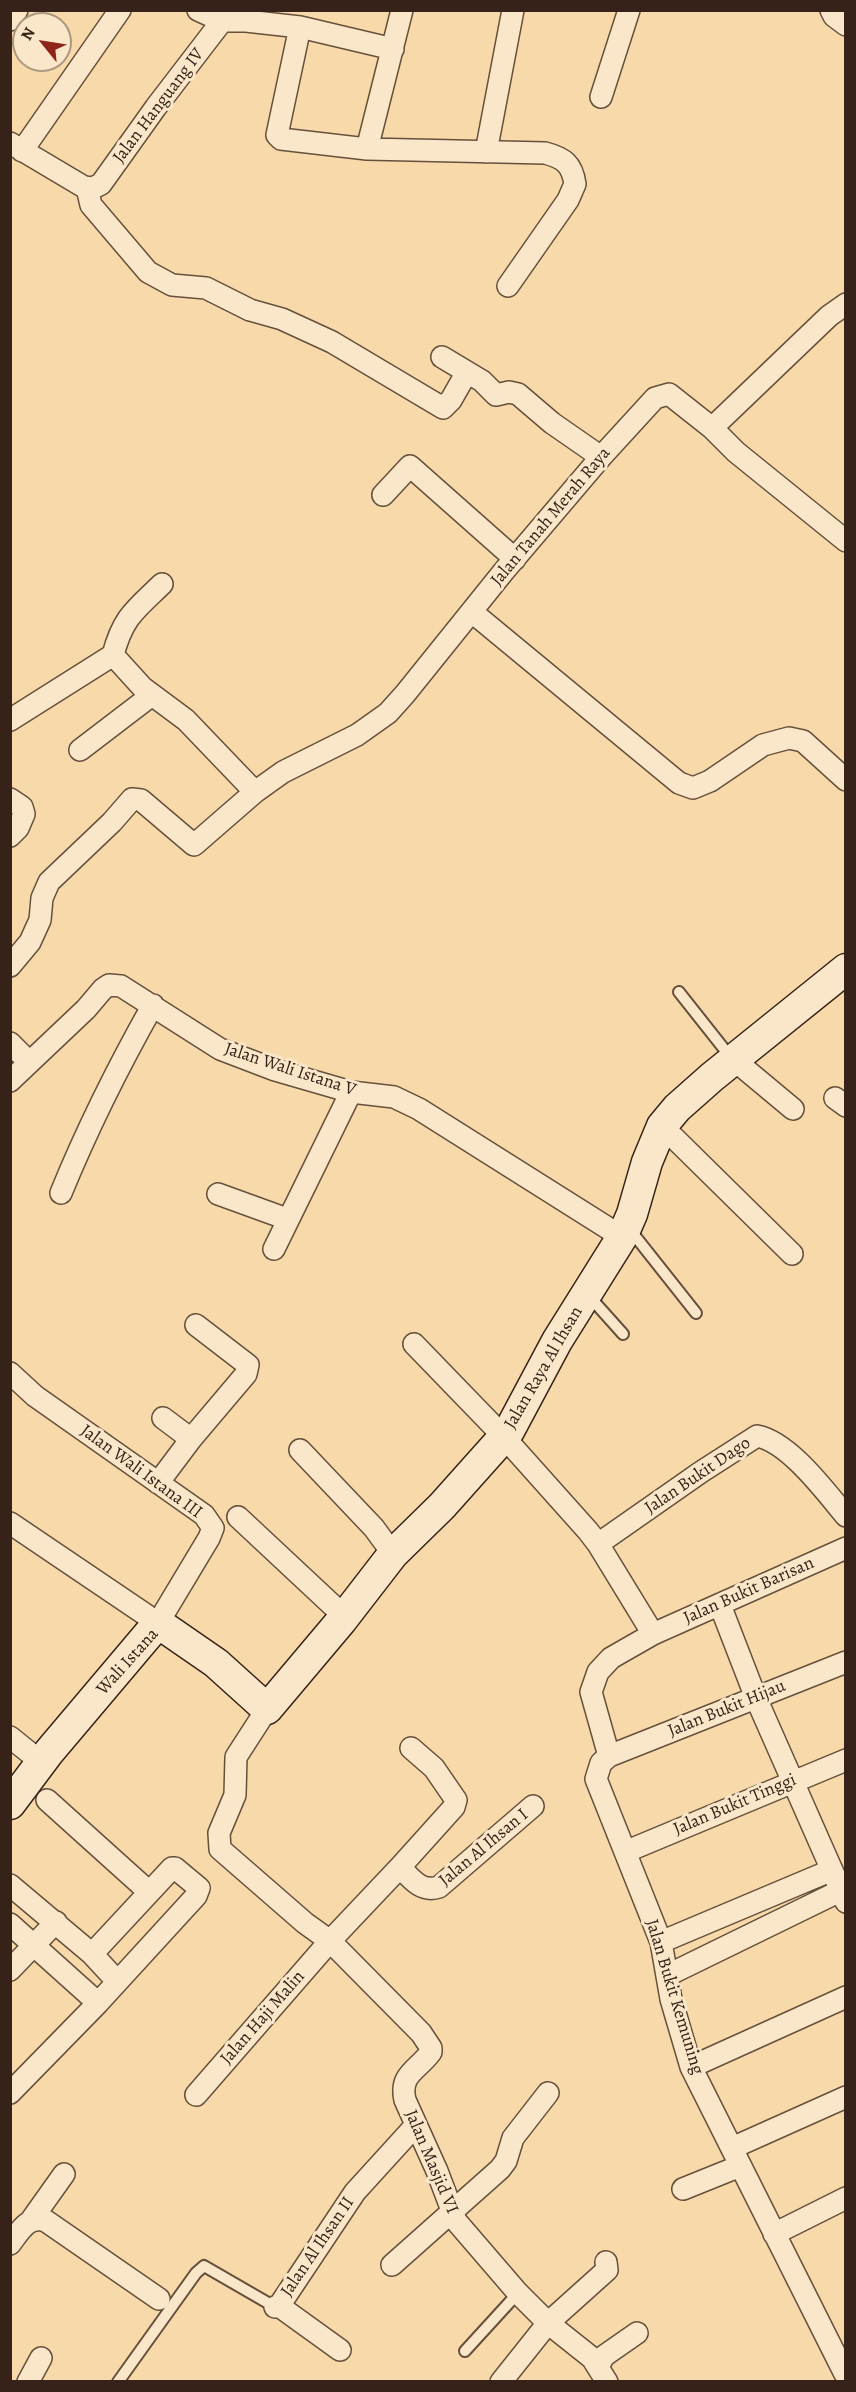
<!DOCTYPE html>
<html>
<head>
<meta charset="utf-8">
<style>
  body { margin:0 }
  #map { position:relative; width:856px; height:2392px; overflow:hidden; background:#f7d9aa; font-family:Alegreya,serif }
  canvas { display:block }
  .frame { position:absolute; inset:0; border:12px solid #362218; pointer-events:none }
  .north { position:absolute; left:12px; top:12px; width:60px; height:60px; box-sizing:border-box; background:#fae6c8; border:2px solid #ac9882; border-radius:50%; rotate:300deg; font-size:16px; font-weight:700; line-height:24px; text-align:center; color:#362218 }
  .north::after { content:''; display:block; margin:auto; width:21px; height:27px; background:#8f2418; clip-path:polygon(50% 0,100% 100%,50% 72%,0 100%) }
</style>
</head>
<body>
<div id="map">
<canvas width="856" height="2392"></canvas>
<div class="frame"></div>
<div class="north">N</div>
</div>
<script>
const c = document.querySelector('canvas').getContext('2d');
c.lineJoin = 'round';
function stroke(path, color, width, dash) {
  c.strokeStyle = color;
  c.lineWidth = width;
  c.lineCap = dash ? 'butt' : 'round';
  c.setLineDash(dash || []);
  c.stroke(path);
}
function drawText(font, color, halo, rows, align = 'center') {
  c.font = font + ' Alegreya,serif';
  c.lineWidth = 6;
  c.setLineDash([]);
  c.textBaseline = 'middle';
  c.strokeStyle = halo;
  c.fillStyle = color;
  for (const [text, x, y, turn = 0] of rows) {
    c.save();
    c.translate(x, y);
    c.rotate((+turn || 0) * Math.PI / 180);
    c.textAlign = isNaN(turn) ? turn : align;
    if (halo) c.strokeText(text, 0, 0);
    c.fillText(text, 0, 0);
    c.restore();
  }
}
const lane = new Path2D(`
  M 679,992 L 732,1059
  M 635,1236 L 696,1313
  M 589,1296 L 623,1334
  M 465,2351 L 518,2293
  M 118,2382 L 196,2273 L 204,2266 L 275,2307`);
const street = new Path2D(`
  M 198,10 L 222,21 L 246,21 L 300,27 L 393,49
  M 831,10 L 834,16 L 846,25
  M 10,20 L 17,10
  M 300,27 L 277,135 L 281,139 L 367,149 L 545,153 C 564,158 572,164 575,184 L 568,200 L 508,286
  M 601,97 L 629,10
  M 10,143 L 84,187 L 93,188 L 101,184 L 156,107 L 222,21
  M 367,149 L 402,10
  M 22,151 L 120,10
  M 486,152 L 513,10
  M 87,188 L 91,205 L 148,272 L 172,285 L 206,288 L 250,310 L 282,319 L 332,342 L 443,408 L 451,400 L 467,372 L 482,381 L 496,395 L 509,392 L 518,394 L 552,423 L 601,457
  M 442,357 L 467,372
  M 712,428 L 736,452 L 846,541
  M 383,495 L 410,466 L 515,559
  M 472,612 L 679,783 L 693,788 L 710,781 L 763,745 L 789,738 L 803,741 L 846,780
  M 113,655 C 123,617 135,610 162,584
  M 10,720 L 113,655 L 143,688 L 186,720 L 255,792
  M 80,750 L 152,695
  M 10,799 L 22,807 L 24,814 L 18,828 L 10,836
  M 10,966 L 30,942 L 40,920 L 42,898 L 49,882 L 112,822 L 132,799 L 141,800 L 194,845 L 255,792 L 283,772 L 357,735 L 388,713 L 405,694 L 504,571 L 601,457 L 655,398 L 669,394 L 712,428 L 829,316 L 846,304
  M 10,1043 L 29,1062
  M 733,1059 L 793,1109
  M 10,1081 L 86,1009 L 103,989 L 109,985 L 121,986 L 220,1049 L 275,1070 L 351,1092 L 394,1097 L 419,1109 L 622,1237
  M 835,1098 L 846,1106
  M 662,1126 L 792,1254
  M 61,1193 C 88,1127 118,1067 153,1005
  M 218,1194 L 287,1219
  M 274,1249 L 351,1092
  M 414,1344 L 504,1437 L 588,1531 L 598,1544 L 653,1634
  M 10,1373 L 35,1396 L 204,1515 L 213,1528 L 209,1538 L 158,1623 L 10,1523
  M 163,1418 L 191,1439
  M 300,1450 L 374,1528 L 393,1554
  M 158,1483 L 191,1439 L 246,1374 L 248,1365 L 196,1325
  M 238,1517 L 345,1617
  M 598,1544 L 701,1472 L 757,1436 C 789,1442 825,1491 846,1516
  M 720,1605 L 756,1698 L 846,1902
  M 267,1709 L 236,1757 L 235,1795 L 219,1833 L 220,1849 L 305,1923 L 330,1941 L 421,2033 L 431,2048 L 431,2052 C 418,2070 399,2074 405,2100 L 437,2171 L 456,2221 L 518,2293 L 548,2323 L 592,2358 L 607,2382
  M 10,1737 L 41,1762
  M 609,1756 L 846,1662
  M 47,1800 L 148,1891
  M 625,1852 L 846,1760
  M 400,1867 L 454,1807 L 456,1800 L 434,1768 L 411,1748
  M 10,1885 L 92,1954 L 117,1981
  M 10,1924 L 98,2003
  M 661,1942 L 832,1870
  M 10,1970 L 56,1922
  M 668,1975 L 840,1891
  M 691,2067 L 846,1997
  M 10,2093 L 98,2003 L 196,1896 L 199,1888 L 175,1868 L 172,1868 L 92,1954
  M 196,2095 L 330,1941 L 400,1867 C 411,1879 422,1893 439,1887 L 533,1806
  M 732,2148 L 846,2097
  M 683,2189 L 740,2166
  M 32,2219 L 64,2174
  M 774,2234 L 846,2198
  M 10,2244 C 20,2231 28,2215 46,2221 L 159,2299
  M 392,2265 L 500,2169 L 506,2161 L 513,2138 L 548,2093
  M 279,2306 L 340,2350
  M 275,2307 L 279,2306 L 355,2192 L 416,2125
  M 599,2365 L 604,2356 L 637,2333
  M 845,2374 L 691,2067 L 671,1999 L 661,1942 L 596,1779 L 601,1763 L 609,1756 L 591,1692 L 598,1672 L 611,1658 L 653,1634 L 846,1548
  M 28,2382 L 41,2358
  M 501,2382 L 548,2323 L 607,2270 L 606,2262`);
const secondary = new Path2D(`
  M 10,1804 L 49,1752 L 158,1623 L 216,1663 L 267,1709 L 342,1620 L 393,1554 L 442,1506 L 509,1431 L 557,1341 L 622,1237 L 632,1214 L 647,1162 L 662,1126 L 677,1108 L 712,1077 L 846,969`);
const streetNames = [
  ["Jalan Hanguang IV",159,106,-53],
  ["Jalan Tanah Merah Raya",551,517,-50],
  ["Jalan Wali Istana V",290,1070,18],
  ["Jalan Raya Al Ihsan",544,1368,-60],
  ["Jalan Wali Istana III",141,1472,36],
  ["Jalan Bukit Dago",698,1476,-34],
  ["Jalan Bukit Barisan",749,1591,-24],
  ["Wali Istana",128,1662,-48],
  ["Jalan Bukit Hijau",727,1709,-22],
  ["Jalan Bukit Tinggi",735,1805,-23],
  ["Jalan Al Ihsan I",484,1848,-40],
  ["Jalan Bukit Kemuning",674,1997,73],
  ["Jalan Haji Malin",263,2018,-49],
  ["Jalan Masjid VI",431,2162,67],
  ["Jalan Al Ihsan II",318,2247,-56]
];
stroke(lane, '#66503c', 14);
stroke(street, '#66503c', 24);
stroke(secondary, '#362218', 33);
stroke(lane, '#fae6c8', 10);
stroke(street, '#fae6c8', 21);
stroke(secondary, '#fae6c8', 30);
drawText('18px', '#362218', '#fae6c8', streetNames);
</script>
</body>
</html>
